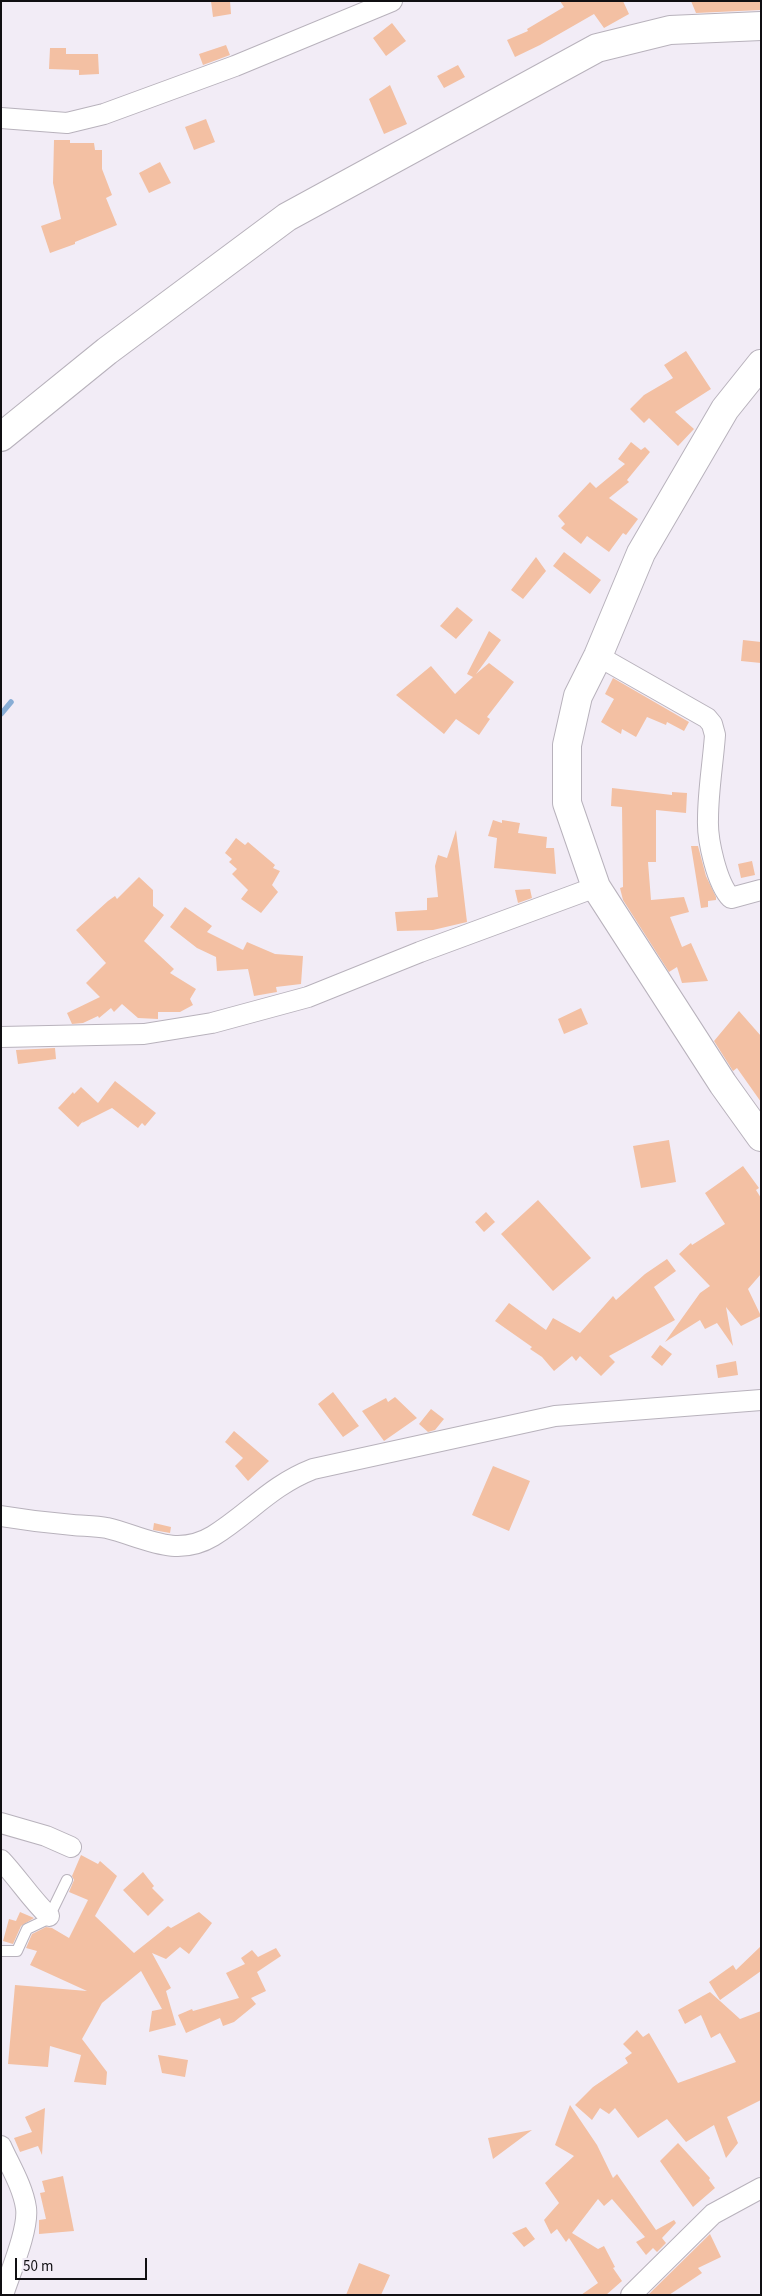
<!DOCTYPE html>
<html>
<head>
<meta charset="utf-8">
<style>
  body { margin:0 }
  #map { position:relative; width:762px; height:2296px; overflow:hidden; background:#f2ecf6; font-family:"Source Sans 3",sans-serif }
  canvas { display:block }
  .frame { position:absolute; inset:0; border:2px solid #100f12; pointer-events:none }
  .scale { position:absolute; left:15px; top:2258px; width:132px; height:22px; box-sizing:border-box; border:2px solid #100f12; border-top:0; padding-left:6px; font-size:15px; line-height:18px; white-space:nowrap; color:#100f12; -webkit-text-stroke:4px #f2ecf6; paint-order:stroke }
</style>
</head>
<body>
<div id="map">
<canvas width="762" height="2296"></canvas>
<div class="frame"></div>
<div class="scale">50 m</div>
</div>
<script>
const c = document.querySelector('canvas').getContext('2d');
c.lineJoin = 'round';
function stroke(path, color, width, dash) {
  c.strokeStyle = color;
  c.lineWidth = width;
  c.lineCap = dash ? 'butt' : 'round';
  c.setLineDash(dash || []);
  c.stroke(path);
}
function fill(path, color) {
  c.fillStyle = color;
  c.fill(path, 'evenodd');
}
const stream = new Path2D(`
  M 1,714 L 11,702`);
const building = new Path2D(`
  M 211,1 L 230,1 L 231,14 L 213,17 Z
  M 560,1 L 623,1 L 629,14 L 604,28 L 594,14 L 540,45 L 515,57 L 507,40 L 528,31 L 527,29 L 564,7 Z
  M 691,1 L 761,1 L 761,10 L 696,13 Z
  M 392,23 L 406,41 L 386,56 L 373,38 Z
  M 226,45 L 230,55 L 203,65 L 199,54 Z
  M 50,48 L 66,48 L 66,54 L 98,54 L 99,74 L 79,75 L 79,70 L 49,69 Z
  M 458,65 L 465,77 L 444,88 L 437,76 Z
  M 390,85 L 407,124 L 384,134 L 369,99 Z
  M 206,119 L 215,142 L 194,150 L 185,127 Z
  M 54,140 L 70,140 L 70,143 L 94,143 L 95,150 L 102,150 L 102,169 L 112,195 L 106,198 L 117,225 L 75,242 L 75,244 L 50,253 L 41,226 L 61,219 L 53,183 Z
  M 160,162 L 171,183 L 149,193 L 139,173 Z
  M 686,351 L 711,389 L 675,412 L 694,429 L 678,446 L 649,418 L 644,423 L 630,409 L 644,395 L 673,378 L 664,365 Z
  M 631,442 L 641,450 L 645,447 L 650,452 L 627,480 L 629,482 L 609,498 L 638,519 L 626,535 L 623,533 L 609,552 L 587,536 L 581,544 L 561,528 L 565,524 L 558,516 L 590,482 L 596,488 L 625,464 L 618,459 Z
  M 564,552 L 601,580 L 590,594 L 553,566 Z
  M 536,557 L 546,571 L 523,599 L 511,590 Z
  M 457,607 L 473,620 L 456,639 L 440,626 Z
  M 489,631 L 501,640 L 476,674 L 489,663 L 514,682 L 487,717 L 490,719 L 479,735 L 456,719 L 444,734 L 396,695 L 431,666 L 455,694 L 473,677 L 467,674 Z
  M 743,640 L 761,642 L 761,663 L 741,661 Z
  M 613,678 L 689,722 L 684,731 L 667,722 L 666,725 L 647,717 L 636,737 L 622,729 L 621,734 L 601,722 L 614,699 L 605,694 Z
  M 612,788 L 672,795 L 672,792 L 687,793 L 686,813 L 656,810 L 656,862 L 648,862 L 651,900 L 684,897 L 689,912 L 670,917 L 682,947 L 691,943 L 708,981 L 682,983 L 677,967 L 669,972 L 623,900 L 620,888 L 623,887 L 622,807 L 611,806 Z
  M 493,820 L 502,823 L 502,820 L 520,823 L 518,833 L 547,837 L 546,848 L 554,848 L 556,874 L 494,868 L 497,838 L 488,836 Z
  M 456,830 L 467,922 L 433,930 L 397,931 L 395,912 L 427,910 L 427,898 L 438,897 L 435,866 L 438,855 L 447,858 Z
  M 236,838 L 245,845 L 248,842 L 275,865 L 273,868 L 280,871 L 272,885 L 278,892 L 261,913 L 241,899 L 248,890 L 232,874 L 237,869 L 229,862 L 232,859 L 225,853 Z
  M 691,846 L 698,846 L 706,876 L 716,897 L 716,900 L 708,901 L 708,907 L 701,908 Z
  M 752,861 L 755,875 L 741,878 L 738,864 Z
  M 139,877 L 153,890 L 153,906 L 164,915 L 144,941 L 174,969 L 170,973 L 196,989 L 190,999 L 193,1005 L 180,1012 L 158,1012 L 158,1019 L 138,1018 L 122,1004 L 114,1012 L 111,1008 L 99,1018 L 98,1016 L 83,1023 L 72,1024 L 67,1013 L 100,997 L 86,983 L 106,963 L 76,930 L 108,901 L 115,896 L 117,899 Z
  M 530,889 L 532,898 L 518,903 L 515,890 Z
  M 185,907 L 212,926 L 207,932 L 243,950 L 247,942 L 275,954 L 303,956 L 301,984 L 276,987 L 277,992 L 254,996 L 248,969 L 217,971 L 216,957 L 197,948 L 170,927 Z
  M 581,1008 L 588,1024 L 564,1034 L 558,1019 Z
  M 739,1011 L 761,1036 L 761,1102 L 737,1068 L 733,1071 L 714,1041 Z
  M 55,1048 L 56,1059 L 18,1064 L 16,1050 Z
  M 115,1081 L 156,1113 L 145,1126 L 142,1123 L 138,1128 L 112,1108 L 82,1123 L 84,1120 L 78,1127 L 58,1108 L 73,1092 L 74,1094 L 81,1087 L 98,1103 Z
  M 669,1140 L 676,1182 L 641,1188 L 633,1146 Z
  M 743,1166 L 759,1188 L 756,1190 L 761,1198 L 761,1274 L 748,1289 L 761,1316 L 741,1326 L 726,1307 L 733,1346 L 717,1323 L 705,1329 L 700,1320 L 665,1342 L 700,1293 L 710,1286 L 679,1254 L 691,1243 L 692,1245 L 725,1224 L 705,1193 Z
  M 538,1200 L 591,1258 L 553,1291 L 501,1234 Z
  M 486,1212 L 495,1222 L 484,1232 L 475,1222 Z
  M 667,1259 L 676,1271 L 654,1287 L 675,1320 L 609,1356 L 615,1362 L 601,1376 L 580,1356 L 576,1361 L 572,1356 L 554,1371 L 542,1357 L 530,1349 L 532,1347 L 495,1321 L 509,1303 L 546,1330 L 553,1318 L 580,1333 L 613,1296 L 616,1300 L 645,1274 Z
  M 660,1345 L 672,1354 L 662,1366 L 651,1357 Z
  M 736,1361 L 738,1375 L 718,1378 L 716,1365 Z
  M 333,1392 L 359,1426 L 343,1437 L 318,1404 Z
  M 395,1397 L 417,1418 L 384,1441 L 362,1411 L 386,1398 L 388,1402 Z
  M 431,1409 L 444,1419 L 435,1430 L 428,1432 L 419,1424 Z
  M 234,1431 L 269,1461 L 248,1481 L 235,1466 L 243,1458 L 225,1442 Z
  M 493,1466 L 530,1481 L 509,1531 L 472,1515 Z
  M 154,1523 L 171,1527 L 170,1533 L 153,1530 Z
  M 81,1855 L 98,1864 L 100,1861 L 117,1876 L 95,1916 L 134,1953 L 168,1926 L 171,1928 L 199,1912 L 212,1923 L 189,1954 L 180,1947 L 166,1959 L 152,1953 L 171,1988 L 166,1991 L 176,2025 L 149,2032 L 152,2011 L 162,2009 L 141,1971 L 102,2003 L 82,2039 L 107,2072 L 106,2085 L 74,2082 L 81,2055 L 50,2046 L 48,2067 L 8,2064 L 15,1985 L 87,1991 L 30,1965 L 37,1951 L 26,1948 L 32,1934 L 46,1927 L 52,1928 L 69,1938 L 88,1900 L 69,1892 L 74,1880 L 72,1876 Z
  M 143,1872 L 154,1886 L 152,1888 L 164,1900 L 148,1916 L 123,1890 Z
  M 20,1912 L 34,1918 L 21,1926 L 13,1944 L 3,1941 L 9,1919 L 16,1921 Z
  M 761,1946 L 761,1971 L 720,2000 L 709,1982 L 733,1965 L 736,1970 Z
  M 276,1948 L 281,1956 L 257,1972 L 266,1991 L 251,1998 L 256,2004 L 234,2022 L 223,2026 L 220,2018 L 186,2033 L 178,2015 L 192,2009 L 193,2011 L 239,1998 L 226,1973 L 245,1964 L 241,1958 L 252,1950 L 258,1957 Z
  M 710,1992 L 740,2019 L 761,2011 L 761,2100 L 727,2117 L 738,2143 L 726,2158 L 714,2125 L 686,2142 L 667,2119 L 638,2138 L 615,2108 L 609,2114 L 600,2108 L 592,2120 L 575,2105 L 593,2087 L 628,2063 L 625,2058 L 632,2053 L 623,2044 L 637,2030 L 643,2037 L 649,2033 L 678,2083 L 736,2062 L 720,2033 L 711,2038 L 701,2015 L 685,2024 L 678,2010 Z
  M 158,2055 L 188,2060 L 185,2077 L 162,2073 Z
  M 570,2105 L 597,2145 L 613,2178 L 617,2174 L 656,2230 L 674,2220 L 676,2223 L 662,2238 L 666,2243 L 657,2252 L 653,2248 L 646,2255 L 636,2242 L 645,2237 L 612,2199 L 604,2206 L 598,2199 L 572,2233 L 598,2249 L 604,2246 L 615,2267 L 613,2268 L 622,2281 L 606,2295 L 581,2295 L 598,2283 L 569,2238 L 566,2242 L 557,2229 L 551,2234 L 544,2220 L 559,2203 L 545,2183 L 574,2156 L 555,2145 Z
  M 45,2108 L 42,2155 L 38,2146 L 20,2152 L 14,2138 L 32,2132 L 25,2117 Z
  M 532,2130 L 493,2159 L 488,2138 Z
  M 678,2143 L 710,2178 L 709,2180 L 715,2188 L 693,2207 L 660,2161 Z
  M 63,2176 L 74,2231 L 39,2234 L 39,2220 L 46,2219 L 40,2193 L 45,2192 L 42,2181 Z
  M 526,2227 L 535,2239 L 524,2247 L 512,2233 Z
  M 710,2234 L 721,2257 L 698,2268 L 702,2273 L 669,2295 L 648,2295 Z
  M 359,2263 L 390,2275 L 381,2295 L 346,2295 Z`);
const lane = new Path2D(`
  M 1,1951 L 17,1951 L 27,1929 L 48,1919 L 67,1880`);
const street = new Path2D(`
  M 1,118 L 67,123 L 104,114 L 235,66 L 392,1
  M 598,656 L 707,718 L 712,724 L 715,735 C 713,763 708,791 708,819 C 707,840 717,884 731,898 L 761,890
  M 1,1037 L 144,1034 L 212,1023 L 308,997 L 420,952 L 596,887
  M 1,1516 C 25,1520 49,1523 73,1525 C 84,1526 96,1526 107,1528 C 142,1536 175,1559 213,1536 C 250,1513 270,1486 313,1469 L 555,1416 L 761,1400
  M 1,1823 L 46,1836 L 71,1847
  M 1,1860 C 18,1878 31,1899 49,1916
  M 1,2146 C 10,2166 23,2187 26,2208 C 29,2229 10,2273 3,2295
  M 631,2295 L 713,2214 L 761,2188`);
const secondary = new Path2D(`
  M 761,364 L 725,409 L 641,553 L 598,656 L 578,696 L 567,745 L 567,803 L 596,887 L 723,1084 L 761,1137
  M 1,437 L 107,351 L 287,217 L 597,48 L 670,30 L 761,26`);
stroke(stream, '#88add5', 5.5);
fill(building, '#f3c0a3');
stroke(lane, '#b8b2bc', 12);
stroke(street, '#b8b2bc', 22);
stroke(secondary, '#b8b2bc', 30);
stroke(lane, '#fff', 10);
stroke(street, '#fff', 20);
stroke(secondary, '#fff', 28);
</script>
</body>
</html>
